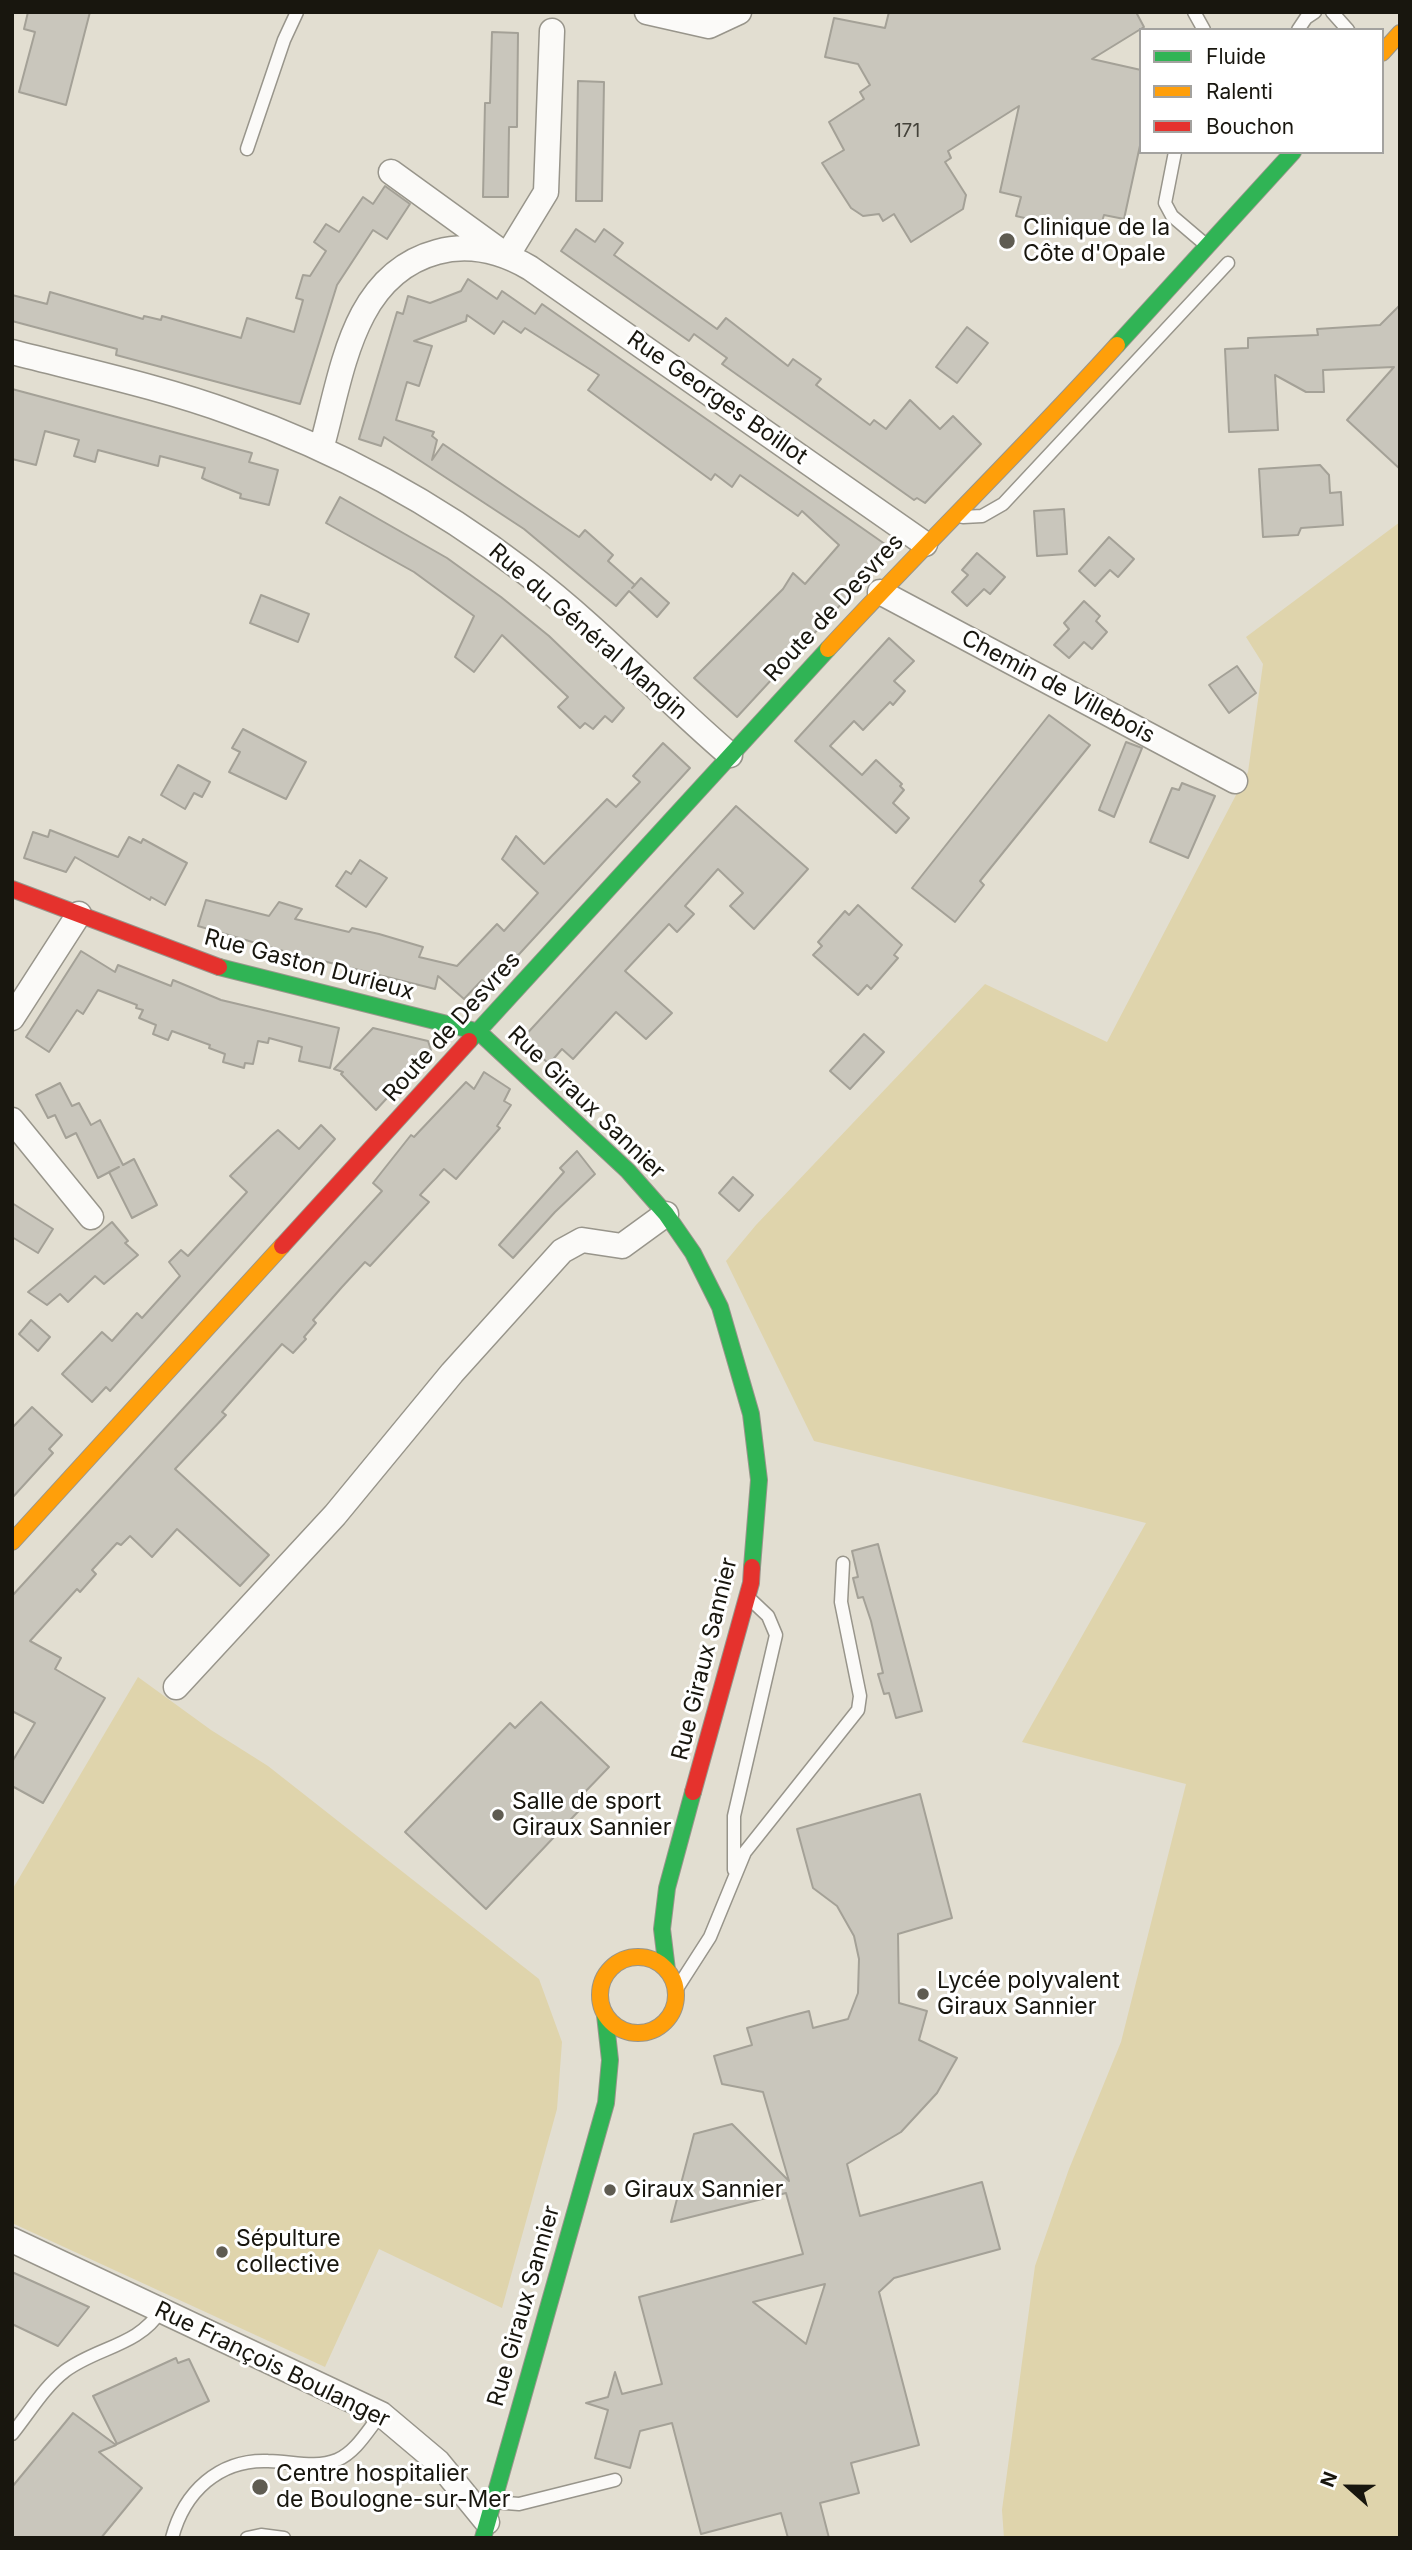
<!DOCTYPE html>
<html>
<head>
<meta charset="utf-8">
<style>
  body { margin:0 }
  #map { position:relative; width:1412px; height:2550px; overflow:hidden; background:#e2ded1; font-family:Inter,sans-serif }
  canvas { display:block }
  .frame { position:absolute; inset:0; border:14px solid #18160e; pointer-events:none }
  .legend { position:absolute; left:1139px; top:28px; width:245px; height:126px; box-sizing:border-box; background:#fff; border:2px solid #a3a29f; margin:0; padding:9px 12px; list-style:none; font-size:21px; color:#18160e }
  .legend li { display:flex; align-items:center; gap:14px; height:35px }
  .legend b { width:35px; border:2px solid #a3a29f }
  .north { position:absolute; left:1314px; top:2452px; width:70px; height:70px; -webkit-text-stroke:5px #fff; paint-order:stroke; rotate:291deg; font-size:19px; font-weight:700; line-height:28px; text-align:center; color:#18160e }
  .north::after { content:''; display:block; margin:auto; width:24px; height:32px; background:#18160e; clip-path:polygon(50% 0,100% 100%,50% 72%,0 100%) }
</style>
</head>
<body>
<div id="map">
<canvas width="1412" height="2550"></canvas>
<div class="frame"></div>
<ul class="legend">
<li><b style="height:9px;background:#30b455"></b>Fluide</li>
<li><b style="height:9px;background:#ff9f0a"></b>Ralenti</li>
<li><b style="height:9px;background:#e5322d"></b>Bouchon</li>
</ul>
<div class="north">N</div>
</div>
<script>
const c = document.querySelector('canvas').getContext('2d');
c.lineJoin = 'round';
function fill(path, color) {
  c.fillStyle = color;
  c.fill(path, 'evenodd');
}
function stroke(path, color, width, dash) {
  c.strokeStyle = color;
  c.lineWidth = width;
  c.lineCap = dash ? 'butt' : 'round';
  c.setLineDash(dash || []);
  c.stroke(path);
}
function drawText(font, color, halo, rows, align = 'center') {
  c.font = font + ' Inter,sans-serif';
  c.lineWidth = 6;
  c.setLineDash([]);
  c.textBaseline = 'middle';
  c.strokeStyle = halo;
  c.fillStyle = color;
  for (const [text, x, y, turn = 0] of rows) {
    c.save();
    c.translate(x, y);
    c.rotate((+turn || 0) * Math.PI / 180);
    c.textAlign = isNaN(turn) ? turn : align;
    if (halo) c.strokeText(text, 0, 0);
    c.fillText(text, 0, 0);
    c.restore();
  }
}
const green = new Path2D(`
  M 1400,522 L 1400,2538 L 1004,2538 L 1002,2510 L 1035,2266 L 1069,2169 L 1121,2042 L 1186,1784 L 1022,1742 L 1146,1523 L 814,1441 L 726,1261 L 756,1225 L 985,984 L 1107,1042 L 1248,772 L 1263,664 L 1246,637 Z
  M 138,1677 L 211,1730 L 268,1766 L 539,1979 L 562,2042 L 557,2109 L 502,2308 L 379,2249 L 325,2367 L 12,2223 L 12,1890 Z`);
const building = new Path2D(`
  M 28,12 L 90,12 L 66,105 L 19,92 L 35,32 L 24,29 Z
  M 889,12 L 1136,12 L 1144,27 L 1092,59 L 1141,70 L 1141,141 L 1124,219 L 1104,215 L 1098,235 L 1016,216 L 1021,197 L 1000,192 L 1019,106 L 948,151 L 951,158 L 945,162 L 966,195 L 963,209 L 911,242 L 894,214 L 883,221 L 879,214 L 863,216 L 851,208 L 822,163 L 844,150 L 829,122 L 864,99 L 860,92 L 870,85 L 858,64 L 825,57 L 834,18 L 885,28 Z
  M 492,32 L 518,33 L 517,127 L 509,127 L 508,197 L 483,197 L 485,103 L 490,103 Z
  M 578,81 L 604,82 L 602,201 L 576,201 Z
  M 385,186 L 410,204 L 387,239 L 373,230 L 337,285 L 300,404 L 116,355 L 117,349 L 12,321 L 12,295 L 47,304 L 50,292 L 143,319 L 144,316 L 161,320 L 162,316 L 241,338 L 247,318 L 294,332 L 303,300 L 296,298 L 303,275 L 310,276 L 326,251 L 314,242 L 326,224 L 339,232 L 363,197 L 373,204 Z
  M 576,229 L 595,242 L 604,229 L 623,243 L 614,255 L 717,329 L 726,318 L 788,366 L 793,359 L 821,379 L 816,385 L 870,425 L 874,420 L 886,429 L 910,400 L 940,429 L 953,416 L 981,444 L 925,503 L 917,498 L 914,500 L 722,364 L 727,358 L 694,334 L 689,341 L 561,251 Z
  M 468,279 L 497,299 L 502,291 L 535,314 L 542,304 L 892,549 L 737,717 L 694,678 L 783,589 L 793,573 L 805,584 L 839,545 L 802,511 L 798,516 L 740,475 L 732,487 L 715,474 L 711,480 L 588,390 L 599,375 L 525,328 L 521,333 L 503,321 L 494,334 L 467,315 L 466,321 L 414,341 L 432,346 L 419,386 L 407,382 L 396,420 L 434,432 L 432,436 L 437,440 L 432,460 L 443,444 L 579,537 L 585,530 L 613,555 L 608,561 L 635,585 L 632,588 L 641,578 L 669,603 L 657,617 L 629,591 L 616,606 L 524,529 L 384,437 L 381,446 L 359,439 L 397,312 L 403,314 L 408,296 L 430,303 L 461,291 Z
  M 1400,305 L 1400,469 L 1347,420 L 1394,367 L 1323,370 L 1324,392 L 1306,392 L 1275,375 L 1278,430 L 1229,432 L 1225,349 L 1248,348 L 1248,338 L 1318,335 L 1317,329 L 1380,325 Z
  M 967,327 L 988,343 L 957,383 L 936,367 Z
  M 12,389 L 252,453 L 249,462 L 278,470 L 269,505 L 240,498 L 241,494 L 206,480 L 202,478 L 205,468 L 160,456 L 158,466 L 98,450 L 95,462 L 74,456 L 79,440 L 45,431 L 36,465 L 12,459 Z
  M 1320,465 L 1329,475 L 1330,493 L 1341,492 L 1343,525 L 1301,528 L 1298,535 L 1263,537 L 1259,469 Z
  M 340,497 L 447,558 L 501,597 L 549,636 L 624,708 L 612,722 L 605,716 L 593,729 L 585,723 L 580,728 L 558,707 L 568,697 L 502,635 L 474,672 L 455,657 L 474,616 L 414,572 L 326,523 Z
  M 1064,509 L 1067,554 L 1037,556 L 1034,511 Z
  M 1109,537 L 1134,559 L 1118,577 L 1110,570 L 1095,586 L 1079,571 Z
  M 977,553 L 1005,577 L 990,594 L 984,589 L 967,606 L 952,592 L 968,575 L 962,570 Z
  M 261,595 L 309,614 L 298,642 L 250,623 Z
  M 1084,601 L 1100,616 L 1096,621 L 1107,632 L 1092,649 L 1084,642 L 1069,658 L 1054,645 L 1069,629 L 1064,623 Z
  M 889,638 L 914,661 L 894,681 L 905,691 L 893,705 L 890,702 L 863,730 L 854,721 L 830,746 L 862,775 L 876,760 L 902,784 L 900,786 L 904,790 L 893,803 L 909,818 L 896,833 L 795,741 Z
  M 1237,666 L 1256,693 L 1229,713 L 1209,685 Z
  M 1049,715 L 1090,745 L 980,881 L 984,885 L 955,922 L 912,888 Z
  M 243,729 L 306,762 L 286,799 L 229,772 L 240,752 L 232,748 Z
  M 1126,742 L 1142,748 L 1114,817 L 1099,810 Z
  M 663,743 L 690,768 L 489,987 L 482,980 L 464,999 L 438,976 L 435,989 L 283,951 L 198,926 L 206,900 L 269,916 L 279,902 L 302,909 L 295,919 L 349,932 L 352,928 L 379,934 L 423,947 L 419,957 L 457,966 L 497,924 L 504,931 L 538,893 L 502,859 L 516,836 L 544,864 L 607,799 L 616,807 L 640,782 L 633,776 Z
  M 178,765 L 210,782 L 202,797 L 194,793 L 185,809 L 161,795 Z
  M 1182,783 L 1215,796 L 1188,858 L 1150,842 L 1172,788 L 1179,790 Z
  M 736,806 L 808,869 L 754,929 L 730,906 L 743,893 L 718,869 L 685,906 L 694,914 L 677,932 L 669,924 L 625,971 L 672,1013 L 646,1039 L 616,1012 L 573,1059 L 562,1049 L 549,1064 L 522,1039 Z
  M 50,830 L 118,857 L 129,837 L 141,843 L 143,839 L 187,863 L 165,905 L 151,897 L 150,900 L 75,857 L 66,872 L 24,858 L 33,832 L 48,837 Z
  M 360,860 L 387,878 L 366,907 L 336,886 L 346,871 L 351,874 Z
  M 858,905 L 902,945 L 894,955 L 898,958 L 871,989 L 867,985 L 858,995 L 813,955 L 822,946 L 818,942 L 845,911 L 849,915 Z
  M 81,951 L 115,972 L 118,965 L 171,986 L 173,980 L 221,1000 L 339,1028 L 330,1068 L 299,1061 L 302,1047 L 269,1038 L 268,1043 L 258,1041 L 253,1064 L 245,1063 L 244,1068 L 223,1062 L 225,1054 L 209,1048 L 210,1045 L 172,1031 L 168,1040 L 153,1034 L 156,1025 L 139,1018 L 143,1010 L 136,1008 L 137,1005 L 98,990 L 83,1014 L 77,1010 L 49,1052 L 26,1037 Z
  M 373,1028 L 428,1041 L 431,1050 L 376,1110 L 341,1074 L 343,1072 L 334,1069 Z
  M 864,1034 L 884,1052 L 850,1089 L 830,1071 Z
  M 484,1072 L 510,1089 L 504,1101 L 511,1105 L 497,1126 L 500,1128 L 456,1179 L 444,1169 L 420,1195 L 429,1202 L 370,1266 L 365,1262 L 342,1287 L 313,1320 L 316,1323 L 304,1337 L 306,1339 L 293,1353 L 282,1344 L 222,1412 L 226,1415 L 175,1469 L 269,1555 L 240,1586 L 177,1529 L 152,1557 L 130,1536 L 121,1545 L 117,1543 L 92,1570 L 96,1574 L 80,1592 L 77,1589 L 30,1641 L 61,1658 L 55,1669 L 105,1698 L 43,1803 L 12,1786 L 12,1762 L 35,1723 L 12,1711 L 12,1596 L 382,1191 L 373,1183 L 411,1135 L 414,1137 L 466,1082 L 474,1089 Z
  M 60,1083 L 72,1106 L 79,1103 L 91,1125 L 100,1120 L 123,1165 L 134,1159 L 157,1205 L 132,1218 L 109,1172 L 119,1167 L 98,1178 L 76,1133 L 66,1138 L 55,1115 L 48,1118 L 36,1095 Z
  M 321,1125 L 335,1139 L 110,1391 L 106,1387 L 92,1402 L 62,1374 L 102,1332 L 112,1341 L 137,1313 L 142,1318 L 180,1276 L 169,1262 L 181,1250 L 188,1256 L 247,1192 L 230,1176 L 271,1136 L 278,1130 L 299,1149 Z
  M 577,1151 L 595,1174 L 555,1212 L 513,1258 L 499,1245 L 564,1172 L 560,1168 Z
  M 733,1177 L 753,1195 L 739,1211 L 719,1193 Z
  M 12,1203 L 53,1229 L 38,1253 L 12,1237 Z
  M 112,1222 L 128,1241 L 125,1243 L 138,1255 L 104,1284 L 95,1276 L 68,1302 L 60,1294 L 47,1305 L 28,1292 Z
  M 31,1320 L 50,1337 L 38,1351 L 19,1334 Z
  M 32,1407 L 62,1435 L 49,1449 L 53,1453 L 12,1498 L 12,1428 Z
  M 878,1544 L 922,1711 L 896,1718 L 889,1693 L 884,1694 L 878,1674 L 883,1673 L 871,1621 L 863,1597 L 858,1598 L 853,1578 L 858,1577 L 852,1551 Z
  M 541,1702 L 609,1767 L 584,1793 L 590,1799 L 486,1909 L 405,1832 L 510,1723 L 515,1728 Z
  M 920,1794 L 952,1918 L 898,1934 L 899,2003 L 927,2011 L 919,2040 L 957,2058 L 937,2093 L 901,2132 L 847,2164 L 860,2216 L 982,2182 L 1000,2249 L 894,2278 L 879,2292 L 919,2445 L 851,2463 L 859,2493 L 820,2503 L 829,2538 L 788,2538 L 781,2513 L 701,2534 L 672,2423 L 640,2431 L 630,2468 L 595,2458 L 608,2410 L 586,2403 L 608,2397 L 615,2372 L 622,2394 L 662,2384 L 639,2297 L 803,2254 L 786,2193 L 671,2222 L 694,2134 L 732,2124 L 789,2181 L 763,2092 L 722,2084 L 714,2056 L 752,2045 L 747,2028 L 786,2017 L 809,2011 L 813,2028 L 848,2019 L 858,1993 L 859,1959 L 854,1936 L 837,1906 L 813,1888 L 797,1829 ZM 825,2284 L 806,2344 L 753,2302 Z
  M 12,2272 L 89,2307 L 58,2346 L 12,2324 Z
  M 176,2358 L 178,2363 L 189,2359 L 209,2401 L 117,2444 L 93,2396 Z
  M 73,2413 L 116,2445 L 99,2452 L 142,2488 L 101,2538 L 12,2538 L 12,2487 Z`);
const lane = new Path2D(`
  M 1194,12 L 1204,30
  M 1332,12 L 1348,30
  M 1298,30 L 1306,18 L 1315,12
  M 247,149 L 284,40 L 297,12
  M 1175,152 L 1165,203 L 1172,216 L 1206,245
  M 963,517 L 982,516 L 1003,504 L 1228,263
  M 734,1870 L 734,1816 L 776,1635 L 768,1616 L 750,1599
  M 676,1990 L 710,1937 L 745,1852 L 858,1710 L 860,1696 L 841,1602 L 843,1563
  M 12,2434 C 29,2413 44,2387 65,2371 C 97,2347 139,2346 161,2310
  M 493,2502 L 519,2504 L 615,2480
  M 172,2538 C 184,2492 219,2459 268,2461 C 291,2461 315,2469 337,2460 C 356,2452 368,2430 381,2414
  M 247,2538 L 261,2535 L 284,2538`);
const street = new Path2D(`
  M 647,12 L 709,26 L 739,12
  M 391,172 L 507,256 L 546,192 L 552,31
  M 12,352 C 85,371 161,387 232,413 C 337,450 436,504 525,572 C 598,627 661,696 730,755
  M 321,449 C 342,376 351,275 437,252 C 470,243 501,251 530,268 L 925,544
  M 880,592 L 1235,781
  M 12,1018 L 79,914
  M 12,1120 L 91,1217
  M 176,1687 L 335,1515 L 452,1373 L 562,1251 L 582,1240 L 622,1246 L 666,1214
  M 12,2240 L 381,2414 L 438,2462 L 487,2522`);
const fast = new Path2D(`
  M 1117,345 L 1293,152
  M 219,967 L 479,1032
  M 479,1032 L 628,1171 L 666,1214 L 693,1253 L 720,1307 L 751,1414 L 759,1480 L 752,1567
  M 469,1041 L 828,649
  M 667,1970 L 662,1929 L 667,1888 L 693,1792
  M 483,2538 L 606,2103 L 610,2060 L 605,2015`);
const slow = new Path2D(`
  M 1382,53 L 1400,33
  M 828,649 C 923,546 1023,449 1117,345
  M 12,1542 L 282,1246
  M600 1995a38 38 0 1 1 76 0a38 38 0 1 1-76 0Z`);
const jam = new Path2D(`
  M 12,889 L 219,967
  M 282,1246 L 469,1041
  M 693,1792 L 751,1583 L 752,1567`);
const markers = [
  [1007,241,9,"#5f5c52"],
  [498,1815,7,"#5f5c52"],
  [923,1994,7,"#5f5c52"],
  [610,2190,7,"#5f5c52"],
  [222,2252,7,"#5f5c52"],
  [260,2487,9,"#5f5c52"]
];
const numberNames = [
  ["171",907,131]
];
const poiNames = [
  ["Clinique de la",1023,228],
  ["Côte d'Opale",1023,254],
  ["Salle de sport",512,1802],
  ["Giraux Sannier",512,1828],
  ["Lycée polyvalent",937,1981],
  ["Giraux Sannier",937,2007],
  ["Giraux Sannier",624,2190],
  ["Sépulture",236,2239],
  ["collective",236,2265],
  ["Centre hospitalier",276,2474],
  ["de Boulogne-sur-Mer",276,2500]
];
const streetNames = [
  ["Rue Georges Boillot",717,398,35],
  ["Route de Desvres",834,608,-47],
  ["Rue du Général Mangin",588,632,41],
  ["Chemin de Villebois",1058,687,28],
  ["Rue Gaston Durieux",309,965,15],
  ["Route de Desvres",452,1027,-48],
  ["Rue Giraux Sannier",586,1103,44],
  ["Rue Giraux Sannier",705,1659,-76],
  ["Rue Giraux Sannier",524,2306,-74],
  ["Rue François Boulanger",272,2365,26]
];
fill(green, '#dfd4ac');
fill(building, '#c9c6bc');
stroke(building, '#a4a197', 2);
stroke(lane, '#98958b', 15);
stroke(street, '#98958b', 27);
stroke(fast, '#98958b', 18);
stroke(slow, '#98958b', 18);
stroke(jam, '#98958b', 18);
stroke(lane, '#fbfaf8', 12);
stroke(street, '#fbfaf8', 24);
stroke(fast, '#30b455', 16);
stroke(slow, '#ff9f0a', 16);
stroke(jam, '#e5322d', 16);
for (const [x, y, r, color] of markers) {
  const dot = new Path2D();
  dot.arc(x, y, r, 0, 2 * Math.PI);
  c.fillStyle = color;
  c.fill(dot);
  stroke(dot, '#fff', 2.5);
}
drawText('19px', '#44423a', null, numberNames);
drawText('23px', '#18160e', '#fff', poiNames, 'left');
drawText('23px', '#18160e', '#fff', streetNames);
</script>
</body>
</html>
